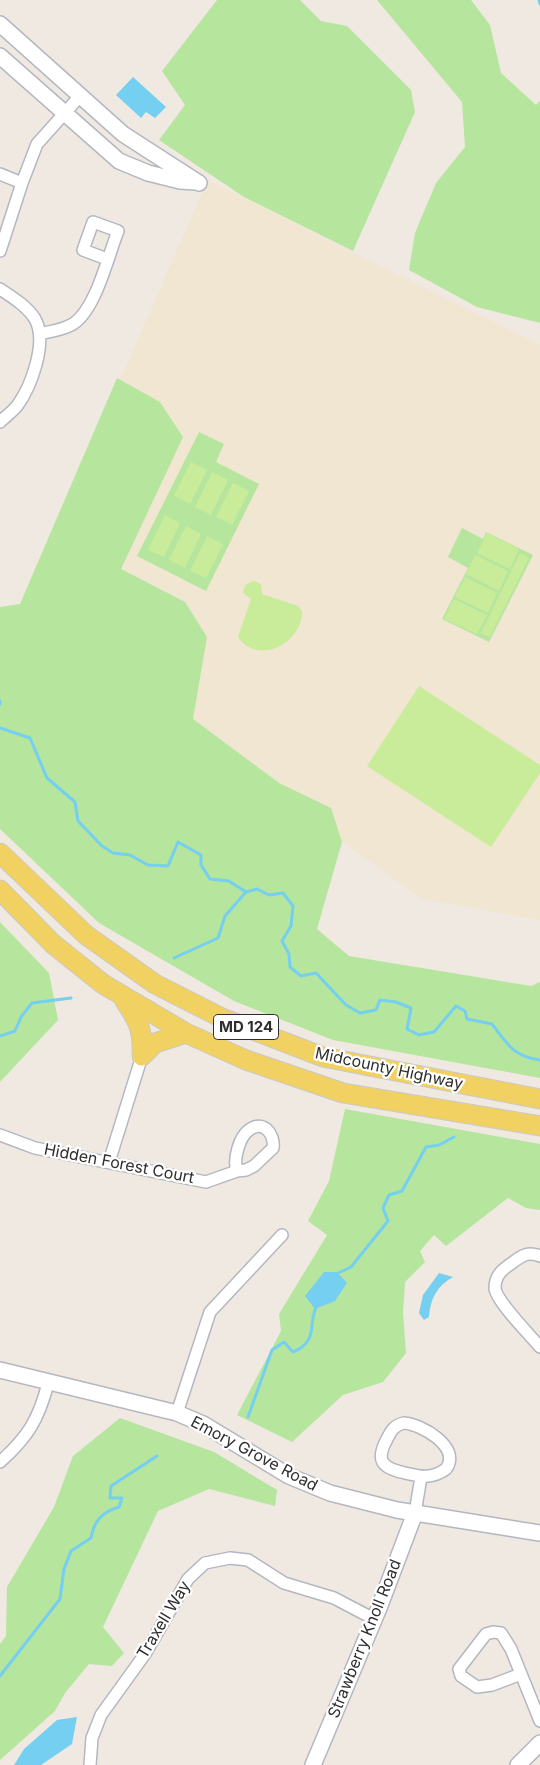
<!DOCTYPE html>
<html>
<head>
<meta charset="utf-8">
<style>
  body { margin:0 }
  canvas { display:block; background:#efe9e1 }
</style>
</head>
<body>
<canvas width="540" height="1765"></canvas>
<script>
const c = document.querySelector('canvas').getContext('2d');
c.lineJoin = 'round';
function fill(path, color) {
  c.fillStyle = color;
  c.fill(path, 'evenodd');
}
function stroke(path, color, width, dash) {
  c.strokeStyle = color;
  c.lineWidth = width;
  c.lineCap = dash ? 'butt' : 'round';
  c.setLineDash(dash || []);
  c.stroke(path);
}
function drawText(font, color, halo, rows, align = 'center') {
  c.font = font + ' Inter,sans-serif';
  c.lineWidth = 4.5;
  c.setLineDash([]);
  c.textBaseline = 'middle';
  c.strokeStyle = halo;
  c.fillStyle = color;
  for (const [text, x, y, turn = 0] of rows) {
    c.save();
    c.translate(x, y);
    c.rotate((+turn || 0) * Math.PI / 180);
    c.textAlign = isNaN(turn) ? turn : align;
    if (halo) c.strokeText(text, 0, 0);
    c.fillText(text, 0, 0);
    c.restore();
  }
}
const education = new Path2D(`
  M 208,180 L 540,345 L 540,920 L 422,899 L 342,842 L 331,808 L 279,783 L 193,719 L 207,637 L 185,602 L 121,569 L 183,436 L 160,402 L 120,380 Z`);
const green = new Path2D(`
  M 217,0 L 300,0 L 321,21 L 347,26 L 411,90 L 415,112 L 353,251 L 244,197 L 159,140 L 185,105 L 162,71 Z
  M 377,0 L 471,0 L 490,25 L 501,73 L 536,105 L 540,101 L 540,323 L 477,307 L 409,270 L 415,233 L 436,183 L 465,147 L 462,102 Z
  M 117,378 L 160,402 L 183,437 L 121,569 L 185,602 L 207,637 L 193,719 L 279,783 L 331,808 L 342,842 L 317,929 L 349,956 L 531,986 L 540,982 L 540,1078 L 333,1040 L 234,1001 L 99,923 L 0,829 L 0,607 L 20,604 Z
  M 199,432 L 224,444 L 216,462 L 259,484 L 206,591 L 137,556 Z
  M 462,528 L 483,539 L 486,532 L 533,555 L 489,642 L 442,619 L 468,568 L 448,557 Z
  M 0,922 L 49,973 L 58,1020 L 0,1082 Z
  M 345,1109 L 540,1144 L 540,1210 L 526,1208 L 508,1198 L 446,1246 L 434,1235 L 420,1251 L 425,1262 L 405,1282 L 403,1313 L 406,1353 L 383,1382 L 343,1395 L 292,1442 L 237,1415 L 281,1331 L 279,1314 L 327,1235 L 308,1221 L 329,1181 Z
  M 120,1418 L 214,1452 L 277,1490 L 275,1506 L 209,1489 L 158,1511 L 103,1627 L 124,1653 L 112,1666 L 89,1664 L 65,1693 L 55,1711 L 0,1760 L 0,1644 L 6,1636 L 7,1587 L 54,1507 L 73,1456 Z`);
const pitch = new Path2D(`
  M 191,462 L 207,470 L 190,504 L 174,496 Z
  M 212,472 L 228,480 L 211,515 L 195,507 Z
  M 233,483 L 249,491 L 232,525 L 216,517 Z
  M 165,515 L 180,523 L 164,557 L 148,550 Z
  M 186,526 L 201,534 L 185,568 L 169,560 Z
  M 487,533 L 519,549 L 510,569 L 477,553 Z
  M 207,536 L 223,544 L 206,578 L 190,571 Z
  M 520,553 L 529,558 L 490,637 L 481,633 Z
  M 475,555 L 508,571 L 499,591 L 466,574 Z
  M 465,577 L 497,593 L 488,613 L 455,597 Z
  M 254,581 L 261,584 L 262,594 L 298,606 L 302,611 C 303,642 259,667 238,637 L 251,599 L 243,593 L 245,585 Z
  M 454,599 L 487,615 L 477,634 L 444,619 Z
  M 419,686 L 540,765 L 540,773 L 491,847 L 367,766 Z`);
const water = new Path2D(`
  M 133,77 L 166,107 L 155,118 L 146,112 L 141,118 L 116,95 Z
  M 324,1272 L 337,1272 L 347,1283 L 335,1301 L 315,1309 L 305,1296 Z
  M 439,1273 L 453,1277 C 437,1286 430,1299 429,1317 L 424,1320 L 419,1313 L 423,1295 Z
  M 77,1717 L 72,1744 L 41,1765 L 14,1765 L 24,1749 L 57,1720 Z`);
const stream = new Path2D(`
  M 539,0 L 540,4
  M 0,701 L 0,704
  M 0,728 L 30,738 L 47,778 L 75,802 L 78,821 L 102,846 L 113,853 L 130,855 L 148,865 L 168,866 L 178,842 L 201,855 L 201,865 L 210,879 L 229,881 L 246,892 L 257,889 L 269,895 L 283,893 L 293,906 L 291,926 L 282,941 L 289,954 L 290,967 L 301,976 L 316,973 L 346,1005 L 360,1013 L 376,1010 L 380,1000 L 396,1002 L 411,1008 L 407,1029 L 419,1035 L 434,1032 L 456,1006 L 465,1011 L 467,1019 L 492,1024 C 508,1045 513,1056 540,1060
  M 174,958 L 218,938 L 225,916 L 246,892
  M 0,1036 L 15,1031 L 21,1017 L 32,1003 L 71,998
  M 336,1274 L 351,1267 L 388,1221 L 383,1208 L 389,1195 L 402,1191 L 426,1147 L 439,1145 L 454,1137
  M 248,1417 L 272,1350 L 284,1342 L 293,1352 C 320,1341 307,1322 317,1306
  M 0,1676 L 60,1599 L 64,1569 L 71,1551 L 91,1538 C 94,1521 102,1512 119,1507 L 122,1498 L 110,1498 L 111,1486 L 157,1456`);
const minor = new Path2D(`
  M 0,174 L 22,183
  M 0,251 L 22,183 L 37,144 L 80,96
  M 0,289 C 12,297 27,306 35,319 C 48,342 31,387 17,406 C 12,412 5,417 0,422
  M 40,334 C 51,331 63,330 73,324 C 96,309 108,256 118,231 L 93,222 L 83,250 L 107,259
  M 0,1135 L 35,1148 L 206,1182 L 237,1171 L 246,1170 L 254,1166 L 273,1148 C 275,1134 263,1119 249,1130 C 239,1137 233,1160 237,1171
  M 109,1162 L 142,1056
  M 540,1256 C 528,1251 521,1256 512,1263 C 503,1269 495,1275 495,1288 C 496,1301 530,1335 540,1347
  M 177,1413 L 210,1312 L 282,1235
  M 404,1423 C 421,1424 462,1447 446,1469 C 432,1479 421,1477 405,1473 C 382,1468 375,1461 387,1439 C 391,1431 394,1425 404,1423 Z
  M 0,1462 C 28,1437 39,1419 48,1383
  M 415,1513 L 421,1477
  M 521,1674 L 492,1685 L 477,1687 L 461,1676 L 459,1669 L 486,1634 L 493,1632 L 501,1633 L 511,1649 L 540,1721
  M 90,1765 L 92,1738 L 101,1715 L 145,1654 L 188,1579 L 205,1563 L 230,1558 L 248,1560 L 284,1583 L 334,1598 L 374,1619`);
const tertiary = new Path2D(`
  M 0,24 L 123,134 L 199,183
  M 0,56 L 119,161 L 148,173 L 180,181 L 196,182
  M 0,1370 L 177,1413 L 203,1424 L 289,1476 L 330,1493 L 397,1510 L 540,1533
  M 313,1765 L 379,1608 L 415,1513
  M 518,1765 L 540,1743`);
const primary = new Path2D(`
  M 0,853 L 86,935 L 155,984 L 222,1018 L 323,1057 L 540,1099
  M 0,890 L 53,944 L 103,984 L 186,1033 L 246,1060 L 343,1093 L 540,1126
  M 125,1001 C 139,1022 143,1030 142,1056
  M 142,1056 L 155,1043 L 186,1033`);
const shields = [
  [246,1027,65]
];
const shieldNames = [
  ["MD 124",246,1027]
];
const streetNames = [
  ["Midcounty Highway",389,1069,12],
  ["Hidden Forest Court",119,1164,11],
  ["Emory Grove Road",254,1454,28],
  ["Traxell Way",164,1620,-59],
  ["Strawberry Knoll Road",365,1639,-68]
];
fill(education, '#f0e6d1');
fill(green, '#b6e59e');
fill(pitch, '#c9ec9a');
fill(water, '#75cff0');
stroke(stream, '#75cff0', 3);
stroke(minor, '#b4b7c1', 14);
stroke(tertiary, '#b4b7c1', 18);
stroke(primary, '#c9c9c9', 21);
stroke(minor, '#fff', 11);
stroke(tertiary, '#fff', 15);
stroke(primary, '#f2d163', 19);
for (const [x, y, w] of shields) {
  const box = new Path2D();
  box.roundRect(x - w / 2, y - 12.5, w, 25, 4);
  c.fillStyle = '#fff';
  c.fill(box);
  stroke(box, '#2e2e2e', 1);
}
drawText('bold 15px', '#2e2e2e', null, shieldNames);
drawText('16px', '#2e2e2e', '#fff', streetNames);
</script>
</body>
</html>
